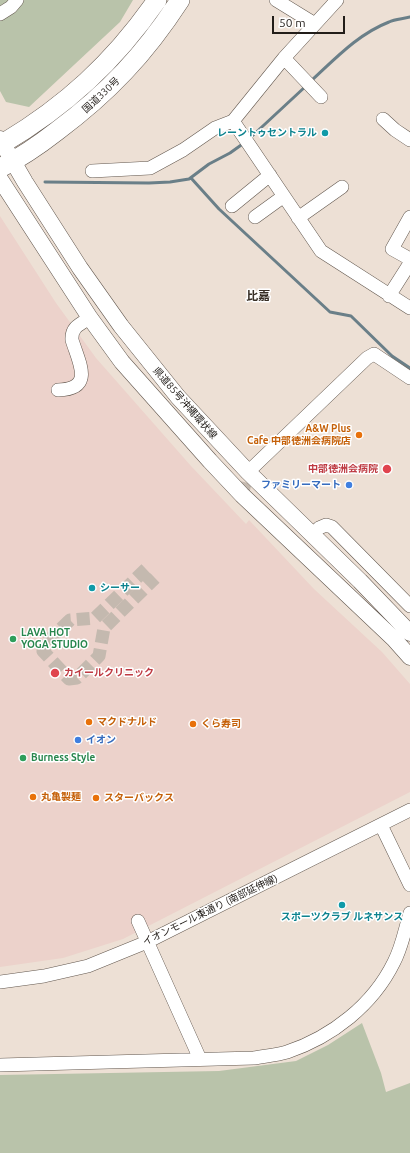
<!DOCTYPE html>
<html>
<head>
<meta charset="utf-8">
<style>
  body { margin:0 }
  #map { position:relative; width:410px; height:1153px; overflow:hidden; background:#ede0d5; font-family:Ubuntu,sans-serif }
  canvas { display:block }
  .scale { position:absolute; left:272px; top:16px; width:73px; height:18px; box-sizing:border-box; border:2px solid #221d19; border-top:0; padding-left:5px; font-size:12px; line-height:14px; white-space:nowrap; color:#221d19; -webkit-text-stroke:3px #fff; paint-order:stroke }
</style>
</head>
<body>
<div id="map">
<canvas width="410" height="1153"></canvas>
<div class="scale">50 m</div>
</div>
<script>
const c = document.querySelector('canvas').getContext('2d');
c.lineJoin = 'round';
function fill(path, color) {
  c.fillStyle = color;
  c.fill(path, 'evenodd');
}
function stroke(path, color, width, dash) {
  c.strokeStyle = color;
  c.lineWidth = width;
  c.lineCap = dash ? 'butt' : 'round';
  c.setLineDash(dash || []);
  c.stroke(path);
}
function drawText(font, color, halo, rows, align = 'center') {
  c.font = font + ' Ubuntu,"Noto Sans JP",sans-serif';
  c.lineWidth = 3;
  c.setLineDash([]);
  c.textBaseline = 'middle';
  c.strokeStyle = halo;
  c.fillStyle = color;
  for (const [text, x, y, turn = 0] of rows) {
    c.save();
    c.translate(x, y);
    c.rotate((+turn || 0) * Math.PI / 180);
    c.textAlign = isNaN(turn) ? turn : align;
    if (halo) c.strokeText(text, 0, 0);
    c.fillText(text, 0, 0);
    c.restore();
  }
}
const commercial = new Path2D(`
  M 0,216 L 56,303 L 96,358 L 191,466 L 246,524 L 249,520 L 314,589 L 382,652 L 410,684 L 410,792 L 123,939 L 63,958 L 0,967 Z`);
const green = new Path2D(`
  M 0,0 L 133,0 L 120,22 L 29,107 L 6,102 L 0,91 Z
  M 362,1023 L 381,1073 L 386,1092 L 410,1083 L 410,1153 L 0,1153 L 0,1075 L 219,1071 L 296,1061 L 328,1045 Z`);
const stream = new Path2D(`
  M 311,81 C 335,59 358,34 389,22 C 395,19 403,19 410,17
  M 250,138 L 306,86
  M 191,178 L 219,209 L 330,312 L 351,316 L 392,356 L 410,368
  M 45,182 L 149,183 L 170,182 L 189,179 L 209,164 L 230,153 L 244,143`);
const minorTunnel = new Path2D(`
  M 242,495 L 248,472
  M 146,569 L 95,618 L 70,620 L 46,643 L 43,651 L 69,679 L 77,678 L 99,656 L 104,628 L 155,578`);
const minor = new Path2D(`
  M 276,0 L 315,24
  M 0,14 L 11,7 L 17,0
  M 284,58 L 321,97
  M 383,119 L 395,130 L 410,140
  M 233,121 L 321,251 L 410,308
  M 92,171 L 150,168 L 183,150 L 215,128 L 233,121 L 284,58 L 337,0
  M 232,206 L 270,175
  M 255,217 L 284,196
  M 410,217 L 392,249 L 410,259
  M 298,218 L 342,187
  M 389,296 L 410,263
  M 58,390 C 95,389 79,363 72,340 C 71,327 80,324 90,318
  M 248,472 L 367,358 L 374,354 L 410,378
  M 312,535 L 319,528 L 326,525 L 332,527 L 410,606
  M 381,825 L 410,885
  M 138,921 L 200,1059
  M 0,982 L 44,976 L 88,966 L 147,942 L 410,810
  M 0,1065 L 254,1058 C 265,1056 277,1055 287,1052 C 332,1037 373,1005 394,962 C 402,947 405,929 410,913`);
const major = new Path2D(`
  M 0,139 L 25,182 L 80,268 L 121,326 L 178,397 L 248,472 L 360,581 L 410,633
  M 0,179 L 90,318 L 122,362 L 210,461 L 242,495 L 394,639 L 410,657`);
const highway = new Path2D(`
  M 0,145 C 65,107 114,62 157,0
  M 0,168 C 20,158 39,145 57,131 C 108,93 145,54 180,0`);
const markers = [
  [325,133,4,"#0f9aa8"],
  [359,435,4,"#e8710a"],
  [387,469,5,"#e0444e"],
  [349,485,4,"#3f7fe0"],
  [92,588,4,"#0f9aa8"],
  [13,639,4,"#2e9e5b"],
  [55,673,5,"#e0444e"],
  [89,722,4,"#e8710a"],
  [193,724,4,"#e8710a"],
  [78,740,4,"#3f7fe0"],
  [23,758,4,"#2e9e5b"],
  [33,797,4,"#e8710a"],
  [96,798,4,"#e8710a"],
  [342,905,4,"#0f9aa8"]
];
const streetNames = [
  ["国道330号",101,95,-43],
  ["県道85号沖縄環状線",185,403,49],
  ["イオンモール東通り (南部延伸線)",210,910,-26]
];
const cultureNames = [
  ["レーントゥセントラル",317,133],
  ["シーサー",100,588,"left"],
  ["スポーツクラブ ルネサンス",342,917,"center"]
];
const foodNames = [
  ["A&W Plus",351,429,"right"],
  ["Cafe 中部徳洲会病院店",351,441,"right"],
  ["マクドナルド",97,722],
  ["くら寿司",201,724],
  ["丸亀製麺",41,797],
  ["スターバックス",104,798]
];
const healthNames = [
  ["中部徳洲会病院",378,469],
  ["カイールクリニック",64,673,"left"]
];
const shopNames = [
  ["ファミリーマート",341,485],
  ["イオン",86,740,"left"]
];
const leisureNames = [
  ["LAVA HOT",21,633],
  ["YOGA STUDIO",21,645],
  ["Burness Style",31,758]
];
const quarterNames = [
  ["比嘉",258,296]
];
fill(commercial, '#ecd2cb');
fill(green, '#b9c3aa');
stroke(stream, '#6a7f88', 3);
stroke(minorTunnel, '#c4b9af', 13, [13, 6]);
stroke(minor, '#62574e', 14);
stroke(major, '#62574e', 17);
stroke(highway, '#62574e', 20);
stroke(minor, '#fff', 13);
stroke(major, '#fff', 16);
stroke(highway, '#fff', 19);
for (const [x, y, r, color] of markers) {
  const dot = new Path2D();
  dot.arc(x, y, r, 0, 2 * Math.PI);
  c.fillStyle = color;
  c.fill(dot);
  stroke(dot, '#fff', 1.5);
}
drawText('10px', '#221d19', '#fff', streetNames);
drawText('bold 10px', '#0d838f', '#fff', cultureNames, 'right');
drawText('bold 10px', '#c56008', '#fff', foodNames, 'left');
drawText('bold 10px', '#be3a42', '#fff', healthNames, 'right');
drawText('bold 10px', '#366cbe', '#fff', shopNames, 'right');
drawText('bold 10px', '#27864d', '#fff', leisureNames, 'left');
drawText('bold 12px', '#372e25', '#fff', quarterNames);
</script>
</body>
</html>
